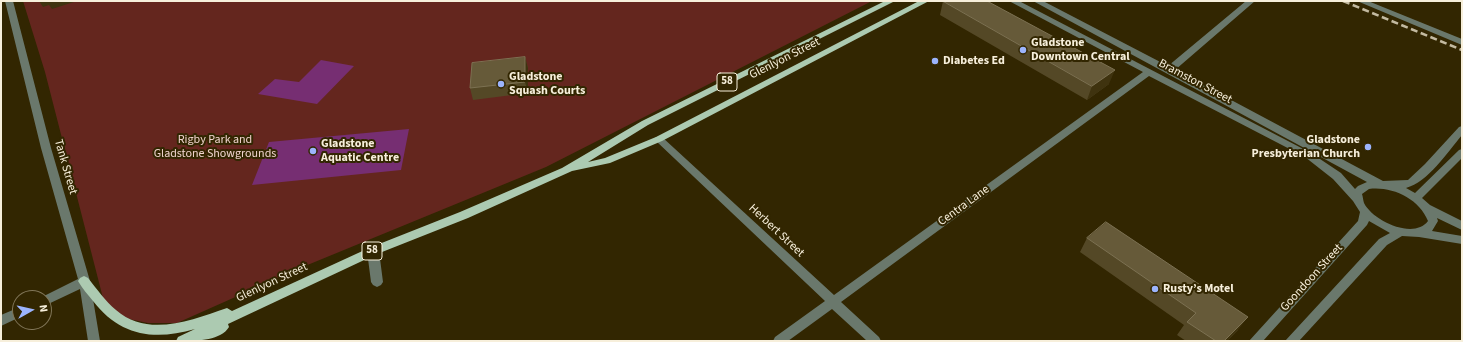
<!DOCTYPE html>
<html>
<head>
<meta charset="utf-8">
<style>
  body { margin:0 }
  #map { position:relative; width:1463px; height:342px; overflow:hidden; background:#322601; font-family:"Source Sans 3",sans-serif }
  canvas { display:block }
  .frame { position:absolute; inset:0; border:2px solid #f7efdb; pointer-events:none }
  .north { position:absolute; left:12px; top:290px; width:40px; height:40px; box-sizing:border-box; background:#322601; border:1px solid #817658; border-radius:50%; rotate:82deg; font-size:11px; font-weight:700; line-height:16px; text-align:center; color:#f7efdb }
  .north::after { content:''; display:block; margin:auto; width:14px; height:18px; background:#9cb4fd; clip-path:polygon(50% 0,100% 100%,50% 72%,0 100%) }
</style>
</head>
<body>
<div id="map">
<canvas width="1463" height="342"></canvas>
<div class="frame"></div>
<div class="north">N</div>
</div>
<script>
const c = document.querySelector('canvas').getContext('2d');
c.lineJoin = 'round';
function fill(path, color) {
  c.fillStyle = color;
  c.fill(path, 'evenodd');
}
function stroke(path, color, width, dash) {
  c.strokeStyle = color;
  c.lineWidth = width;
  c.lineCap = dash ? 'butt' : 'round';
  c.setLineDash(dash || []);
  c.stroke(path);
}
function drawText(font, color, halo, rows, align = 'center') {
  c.font = font + ' "Source Sans 3",sans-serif';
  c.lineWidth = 4;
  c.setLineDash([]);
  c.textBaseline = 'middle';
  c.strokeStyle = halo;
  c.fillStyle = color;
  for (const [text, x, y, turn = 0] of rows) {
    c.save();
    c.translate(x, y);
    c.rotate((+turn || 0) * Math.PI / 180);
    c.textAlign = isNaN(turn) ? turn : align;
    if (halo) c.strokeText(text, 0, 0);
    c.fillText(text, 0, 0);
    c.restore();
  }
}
const green = new Path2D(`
  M 23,1 L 872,1 L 546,167 L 305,266 L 177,323 L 148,323 L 119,317 L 104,302 L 45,72 Z`);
const water = new Path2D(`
  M 321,60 L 354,66 L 317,104 L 258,94 L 275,79 L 299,82 Z
  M 409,129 L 401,170 L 252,185 L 269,142 Z`);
const minor = new Path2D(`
  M 5,1 L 13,1 L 51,148 L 90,281 L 100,341 L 88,341 L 80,289 L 44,306 L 44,298 L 40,298 L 78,279 L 41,148 Z
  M 1009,1 L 1019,1 L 1311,153 L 1341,173 L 1355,189 L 1358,186 L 1367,182 L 1033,1 L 1043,1 L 1168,66 L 1246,1 L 1255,1 L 1175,70 L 1383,181 L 1408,180 L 1425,164 L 1459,127 L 1462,126 L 1462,135 C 1447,153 1428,182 1406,188 L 1415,193 L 1459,150 L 1462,149 L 1462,158 L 1422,198 L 1430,205 L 1462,221 L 1462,230 L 1437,218 L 1438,221 L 1432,231 L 1462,236 L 1462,244 L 1419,237 L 1402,236 L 1387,245 L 1299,341 L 1285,341 L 1379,239 L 1390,233 L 1369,221 L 1367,225 L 1263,341 L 1249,341 L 1358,221 L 1360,212 L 1353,201 L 1333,179 L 1305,157 L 1149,76 L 841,302 L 879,337 L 881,341 L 867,341 L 832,309 L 788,341 L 773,341 L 775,337 L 825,301 L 656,141 L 654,139 L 656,137 L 662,137 L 834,295 L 1143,72 ZM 1369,189 C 1391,186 1419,198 1428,221 C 1414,240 1373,221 1364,203 C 1363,200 1363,197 1362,194 Z
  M 1357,1 L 1368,1 L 1462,39 L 1462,45 Z
  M 373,247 L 377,248 L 379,251 L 383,282 L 381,285 L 377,287 L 373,285 L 371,282 L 367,251 L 369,248 Z
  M 20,307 L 20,317 L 1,326 L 1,315 Z`);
const major = new Path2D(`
  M 885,1 L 895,1 L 648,125 L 588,162 L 605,158 L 656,137 L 919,1 L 929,1 L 662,141 L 610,163 L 572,171 L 468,218 L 377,254 L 228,324 L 229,327 C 220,342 192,341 176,341 L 178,337 L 195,329 C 154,341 120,336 93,301 C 88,295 82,288 78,281 L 80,278 L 84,276 L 88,278 C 97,289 105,301 116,310 C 148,338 192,320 227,308 L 232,311 L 369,248 L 460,212 L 562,168 L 642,121 Z`);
const rail = new Path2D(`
  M 1343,1 L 1462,50`);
const wall = new Path2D(`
  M 943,1 L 1109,84 L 1087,100 L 940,15 Z
  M 525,57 L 528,68 L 528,93 L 473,100 L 470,88 Z
  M 1087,238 L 1238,330 L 1227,341 L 1186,341 L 1177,335 L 1184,325 L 1080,252 Z`);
const shadedWall = new Path2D(`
  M 39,1 L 77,1 L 52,9 L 49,5 L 43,7 Z
  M 525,57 L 528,68 L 528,93 L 525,82 Z
  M 1115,70 L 1109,84 L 1087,100 L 1092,86 Z
  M 1248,317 L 1238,330 L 1227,341 L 1224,341 Z`);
const building = new Path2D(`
  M 943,1 L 987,1 L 1115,70 L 1092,86 Z
  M 525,57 L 525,82 L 470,88 L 472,63 Z
  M 1106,222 L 1248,317 L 1224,341 L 1216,341 L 1187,322 L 1196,313 L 1087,238 Z`);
const markers = [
  [1023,50,4,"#9cb4fd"],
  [935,61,4,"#9cb4fd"],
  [501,84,4,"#9cb4fd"],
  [1368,147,4,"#9cb4fd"],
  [313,151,4,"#9cb4fd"],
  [1155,289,4,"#9cb4fd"]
];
const shields = [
  [727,82,20],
  [372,251,20]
];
const shieldNames = [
  ["58",727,82],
  ["58",372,251]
];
const poiNames = [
  ["Gladstone",1031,43],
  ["Downtown Central",1031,57],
  ["Diabetes Ed",943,61],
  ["Gladstone",509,77],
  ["Squash Courts",509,91],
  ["Gladstone",1360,140,"right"],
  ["Presbyterian Church",1360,154,"right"],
  ["Gladstone",321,144],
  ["Aquatic Centre",321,158],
  ["Rusty’s Motel",1163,289]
];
const streetNames = [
  ["Glenlyon Street",785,59,-27],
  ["Bramston Street",1195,82,28],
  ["Tank Street",65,167,74],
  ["Centra Lane",964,206,-36],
  ["Herbert Street",776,231,43],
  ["Goondoon Street",1312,278,-48],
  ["Glenlyon Street",272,283,-25]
];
const parkNames = [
  ["Rigby Park and",215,140],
  ["Gladstone Showgrounds",215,154]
];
fill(green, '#64261e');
fill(water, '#762e72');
fill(minor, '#6a786c');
fill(major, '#accab1');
stroke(rail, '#c3baa1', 2.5, [7, 3.5]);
fill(wall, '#544826');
fill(shadedWall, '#3f330f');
fill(building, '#665a39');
stroke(building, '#7c7152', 1);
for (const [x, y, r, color] of markers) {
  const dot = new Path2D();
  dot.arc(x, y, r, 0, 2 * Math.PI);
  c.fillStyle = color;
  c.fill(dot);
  stroke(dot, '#322601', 1.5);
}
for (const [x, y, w] of shields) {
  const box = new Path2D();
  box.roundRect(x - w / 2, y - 9, w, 18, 3);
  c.fillStyle = '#322601';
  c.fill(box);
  stroke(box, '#f7efdb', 1);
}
drawText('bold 11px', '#f7efdb', null, shieldNames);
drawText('bold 12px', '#f7efdb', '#322601', poiNames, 'left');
drawText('12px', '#f7efdb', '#322601', streetNames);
drawText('12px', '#f0d4ce', '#322601', parkNames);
</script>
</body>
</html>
